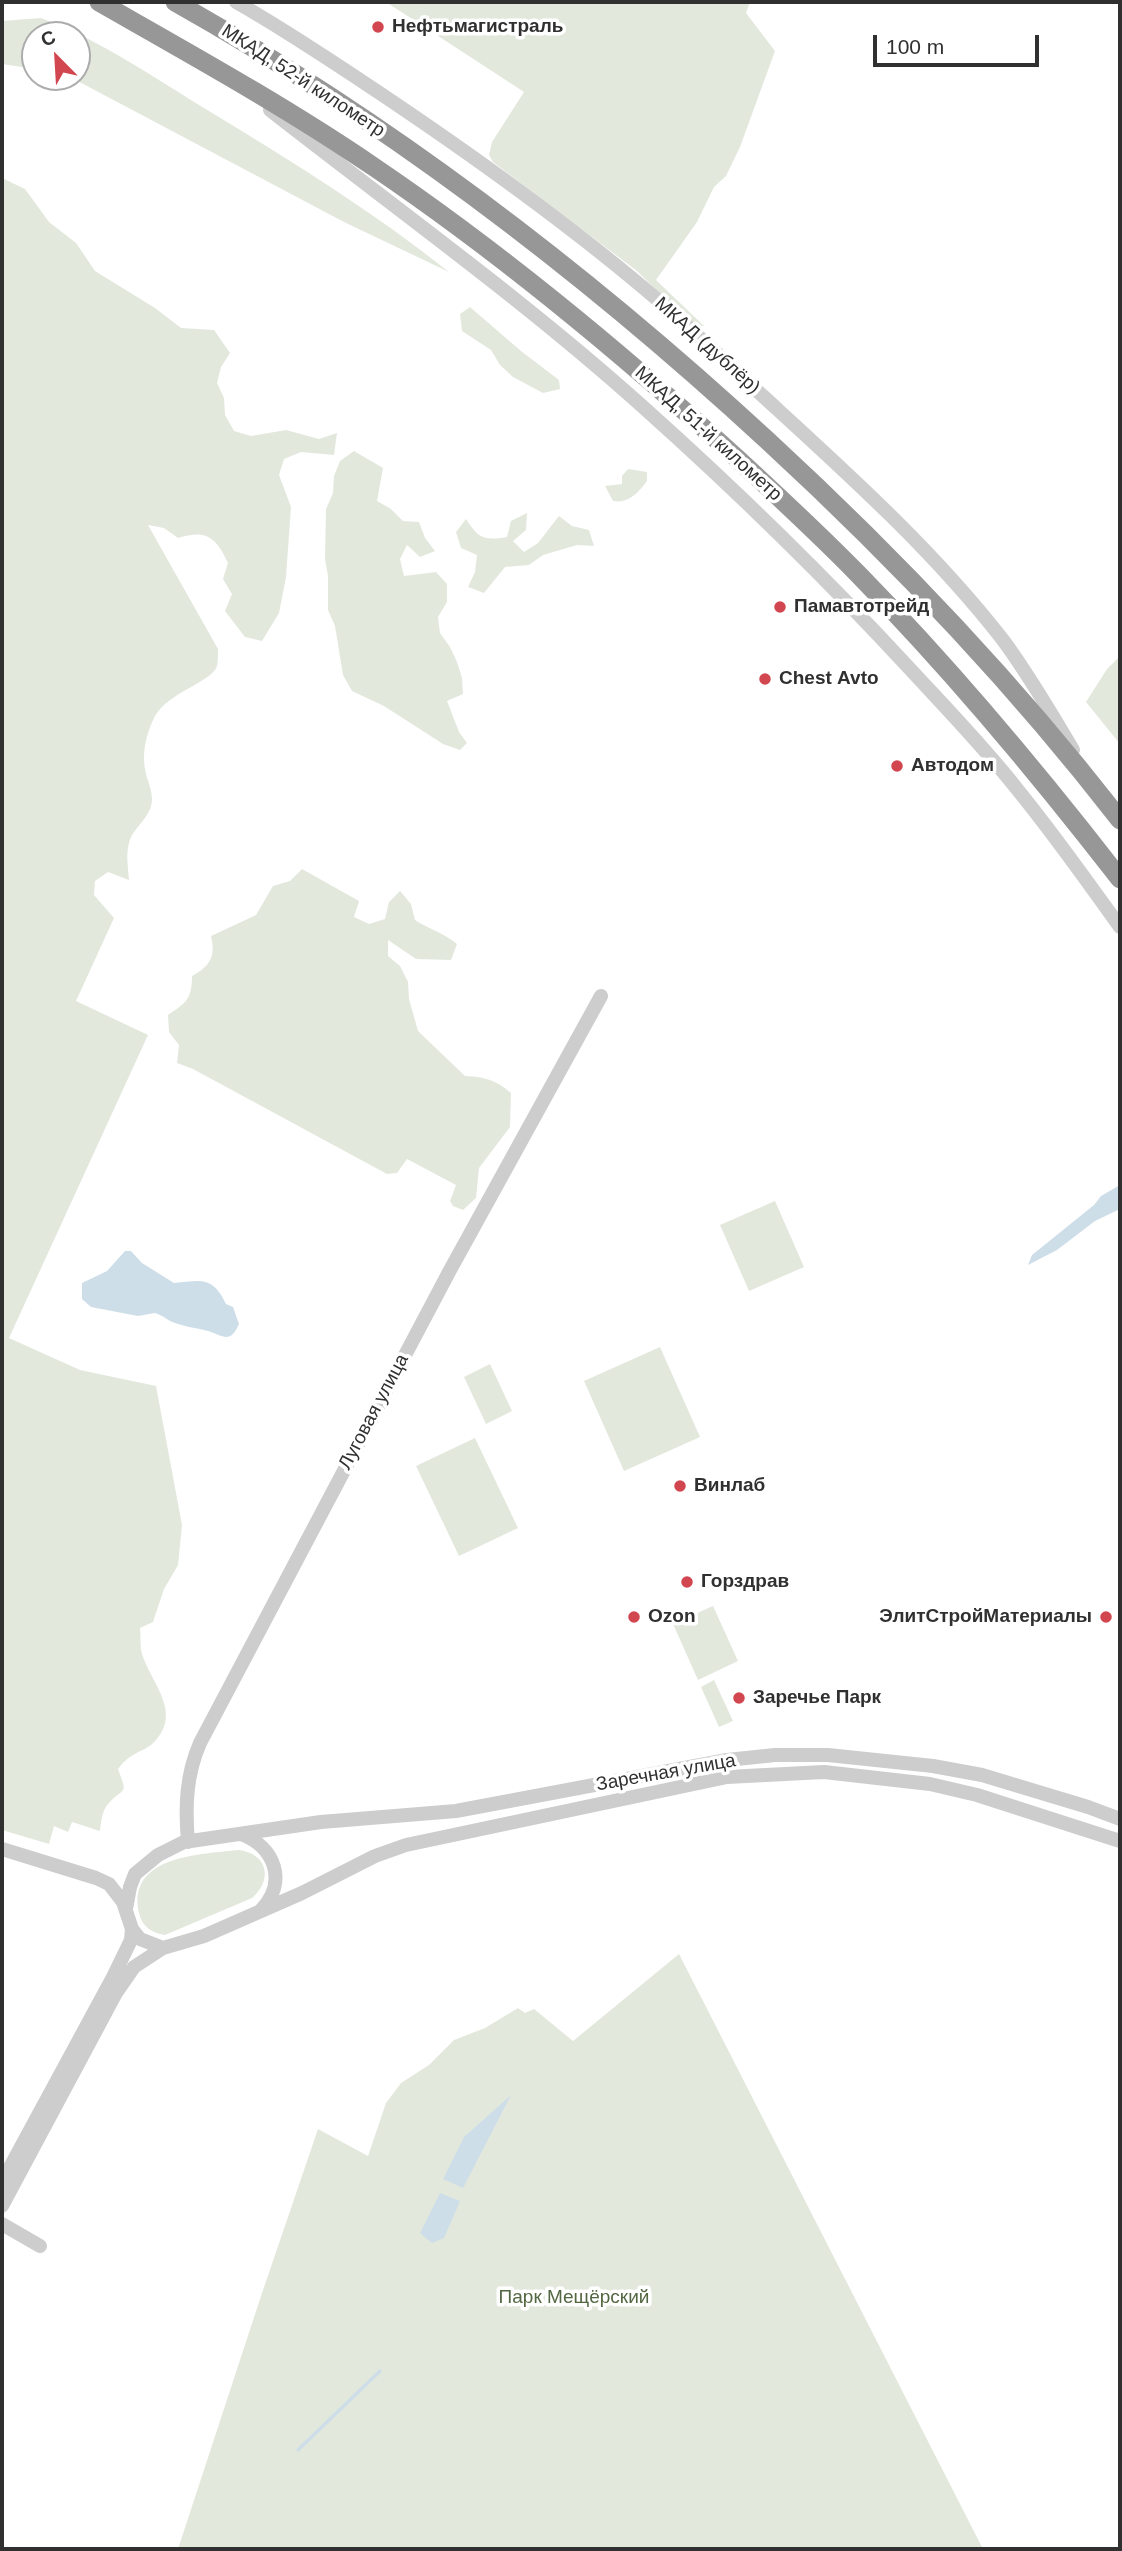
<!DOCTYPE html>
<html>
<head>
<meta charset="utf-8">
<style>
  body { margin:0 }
  #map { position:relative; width:1122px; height:2551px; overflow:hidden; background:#fff; font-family:Helvetica,sans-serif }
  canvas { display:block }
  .frame { position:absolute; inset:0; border:4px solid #303030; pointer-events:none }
  .north { position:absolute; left:21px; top:21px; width:70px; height:70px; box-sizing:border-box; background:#fff; border:2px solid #acacac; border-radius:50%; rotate:336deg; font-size:19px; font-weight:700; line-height:28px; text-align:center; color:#303030 }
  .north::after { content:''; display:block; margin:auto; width:24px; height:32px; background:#d2464f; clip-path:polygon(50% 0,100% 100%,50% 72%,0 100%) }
  .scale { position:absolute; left:873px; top:35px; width:166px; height:32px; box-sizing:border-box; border:4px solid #303030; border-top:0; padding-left:9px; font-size:21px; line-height:24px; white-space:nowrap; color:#303030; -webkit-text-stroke:5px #fff; paint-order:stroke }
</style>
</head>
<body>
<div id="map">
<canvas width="1122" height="2551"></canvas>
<div class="frame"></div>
<div class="north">С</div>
<div class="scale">100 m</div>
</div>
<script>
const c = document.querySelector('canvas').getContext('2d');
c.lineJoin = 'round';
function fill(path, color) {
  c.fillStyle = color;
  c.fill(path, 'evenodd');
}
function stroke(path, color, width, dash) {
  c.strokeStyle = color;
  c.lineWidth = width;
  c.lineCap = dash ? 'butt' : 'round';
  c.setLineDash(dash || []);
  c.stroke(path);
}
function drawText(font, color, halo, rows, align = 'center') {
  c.font = font + ' Helvetica,sans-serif';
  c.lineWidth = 7;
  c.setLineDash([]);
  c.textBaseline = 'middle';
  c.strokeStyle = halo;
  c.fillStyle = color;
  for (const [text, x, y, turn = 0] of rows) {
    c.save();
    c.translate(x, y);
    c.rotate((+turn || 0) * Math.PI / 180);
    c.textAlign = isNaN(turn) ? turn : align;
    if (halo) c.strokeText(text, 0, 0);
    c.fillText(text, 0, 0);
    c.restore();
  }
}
const green = new Path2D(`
  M 386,2 L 750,2 L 746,13 L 775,51 L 740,147 L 726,176 L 714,187 L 697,222 L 656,280 L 704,326 L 692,326 L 637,271 L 493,162 L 489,155 L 492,142 L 524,92 Z
  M 41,18 C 99,39 156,79 209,111 C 291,161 374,212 449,272 L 344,222 L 70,77 L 77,77 L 77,35 L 35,35 L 35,69 L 2,64 L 2,21 Z
  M 2,178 L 25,189 L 49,222 L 76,243 L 95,271 L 155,308 L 181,328 L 214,330 L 230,353 L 221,367 L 217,383 L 224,398 L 225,415 L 234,431 L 251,436 L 286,430 L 319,439 L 337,433 L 334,455 L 301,452 L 284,459 L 279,475 L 291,507 L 286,577 L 279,613 L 262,641 L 245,637 L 225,611 L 232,594 L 223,579 L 228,563 C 216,537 206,529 178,538 L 164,528 L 148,525 L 218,649 C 218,654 218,661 217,666 C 212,682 169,692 155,716 C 146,734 141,754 146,774 C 148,782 152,790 152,800 C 151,816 138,824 131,837 C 125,850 128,866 129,880 L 108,872 L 95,881 L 94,895 L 114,918 L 76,1001 L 148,1035 L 9,1338 L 80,1370 L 156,1386 L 182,1525 L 178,1565 L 164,1589 L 153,1622 L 140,1628 C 141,1635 140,1643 141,1650 C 148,1680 183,1710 156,1740 C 145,1753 132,1750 118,1769 C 128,1796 125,1786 109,1803 C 102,1810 101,1822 100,1831 L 72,1822 L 68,1832 L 54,1826 L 49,1844 L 2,1830 Z
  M 470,307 L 521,351 L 559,380 L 560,389 L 543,393 L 513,377 L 500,365 L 491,350 L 462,331 L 460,314 Z
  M 354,451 L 383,468 L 377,501 L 391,509 L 403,521 L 419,522 L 425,538 L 435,551 L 420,557 L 407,545 L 400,559 L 404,576 L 436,572 L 447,584 L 447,602 L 438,617 L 440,633 L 450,647 L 457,662 L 462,678 L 463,694 L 447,701 L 459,732 L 467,743 L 460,750 L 443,744 L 384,706 L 352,691 L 343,675 L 335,626 L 328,610 L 328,576 L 325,559 L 326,509 L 333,493 L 334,476 L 340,461 Z
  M 628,469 L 647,472 L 647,481 C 638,493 628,504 613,501 L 605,486 L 622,484 L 622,476 Z
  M 527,513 L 526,530 L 513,541 L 524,552 L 538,543 L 559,516 L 572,526 L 589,530 L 594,546 L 577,545 L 543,555 L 529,565 L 505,567 L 484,593 L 468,587 L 475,572 L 477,555 L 461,548 L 456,532 L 466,519 C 478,538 484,541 507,537 L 511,521 Z
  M 1120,656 L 1120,744 L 1086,702 L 1107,669 Z
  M 302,869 L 359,901 L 354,917 L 369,924 L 385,919 L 389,902 L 400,891 L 411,904 L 415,920 C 429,929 444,933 457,944 L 451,960 L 416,959 L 388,940 L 388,956 L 400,966 L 408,982 L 409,999 L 418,1031 L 465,1076 C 485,1077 496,1080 511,1093 L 510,1127 L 479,1168 L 476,1198 L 463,1210 L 453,1206 L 450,1201 L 456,1185 L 407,1159 L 397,1173 L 387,1174 L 193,1069 L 177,1063 L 179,1045 L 169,1032 L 168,1015 C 186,1003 192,999 192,976 C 210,966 216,957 211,936 L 256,915 L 273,886 L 290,881 Z
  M 775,1201 L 804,1267 L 749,1291 L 720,1225 Z
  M 660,1347 L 700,1437 L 624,1471 L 584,1381 Z
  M 490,1364 L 512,1411 L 486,1424 L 464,1377 Z
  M 475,1438 L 518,1528 L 459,1556 L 416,1466 Z
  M 713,1606 L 738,1661 L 698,1680 L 673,1624 Z
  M 714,1680 L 733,1721 L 719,1727 L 701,1687 Z
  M 239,1850 C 268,1854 273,1880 252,1898 L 165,1935 C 152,1933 142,1927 139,1913 C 126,1855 203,1854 239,1850 Z
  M 679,1954 L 983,2549 L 178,2549 L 261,2296 L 318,2129 L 368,2156 L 386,2103 L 401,2083 L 429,2065 L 454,2040 L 485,2028 L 518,2008 L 525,2013 L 534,2009 L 573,2041 Z`);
const water = new Path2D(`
  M 1120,1185 L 1120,1209 L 1095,1221 L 1057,1250 L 1028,1265 L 1032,1255 L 1094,1205 L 1101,1196 Z
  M 125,1251 L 131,1251 L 142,1263 L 174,1283 C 201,1280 213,1276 226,1304 L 233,1307 L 239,1324 C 230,1344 224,1336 208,1331 C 197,1328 186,1327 175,1323 C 168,1321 163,1315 155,1313 L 138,1316 L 91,1307 L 82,1299 L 82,1283 L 107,1271 Z
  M 511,2095 L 463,2188 L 443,2179 L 464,2137 Z
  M 440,2193 L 460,2201 L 444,2238 L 432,2243 L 420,2233 Z`);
const stream = new Path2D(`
  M 298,2450 L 380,2371`);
const minor = new Path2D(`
  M 236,2 C 289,32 339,66 390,100 C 482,162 574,228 659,301 C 695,332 729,365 764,397 C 847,473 933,550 1003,640 C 1029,675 1051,713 1073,750
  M 270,110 C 395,208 524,300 642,406 C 736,490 825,577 910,669 C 946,708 984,747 1017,789 C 1053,833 1087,881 1120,927
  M 241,1834 C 275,1847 288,1882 261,1910
  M 188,1842 C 185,1807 186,1775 200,1743 L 449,1272 L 601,996
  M 2,1849 L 96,1878 L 109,1884 L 123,1902 L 132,1929 L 140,1939 L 163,1948 L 204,1936 L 302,1893 L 375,1856 L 406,1845 L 727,1777 L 824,1772 L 930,1784 L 977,1795 L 1120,1841
  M 126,1909 L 130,1887 L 135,1874 L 158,1855 L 184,1842 L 321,1822 L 456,1811 L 727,1760 L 775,1755 L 828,1755 L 933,1766 L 982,1775 L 1088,1807 L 1120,1819
  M 2,2182 L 113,1977 L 131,1940 L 132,1929
  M 2,2206 L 116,1993 L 134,1967 L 163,1948
  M 2,2224 L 40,2246`);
const highway = new Path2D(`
  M 99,2 C 192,55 286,107 374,167 C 504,255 624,355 740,461 C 780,498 820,535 858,574 C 952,670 1038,773 1120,879
  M 175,2 C 390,123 587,274 768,441 C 895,558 1014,683 1120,820`);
const markers = [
  [378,27,7,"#d2464f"],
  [780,607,7,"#d2464f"],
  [765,679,7,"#d2464f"],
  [897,766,7,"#d2464f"],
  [680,1486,7,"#d2464f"],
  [687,1582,7,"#d2464f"],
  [634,1617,7,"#d2464f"],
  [1106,1617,7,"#d2464f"],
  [739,1698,7,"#d2464f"]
];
const poiNames = [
  ["Нефтьмагистраль",392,27],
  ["Памавтотрейд",794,607],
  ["Chest Avto",779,679],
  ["Автодом",911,766],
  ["Винлаб",694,1486],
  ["Горздрав",701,1582],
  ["Ozon",648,1617],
  ["ЭлитСтройМатериалы",1092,1617,"right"],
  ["Заречье Парк",753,1698]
];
const streetNames = [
  ["МКАД, 52-й километр",303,81,33],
  ["МКАД (дублёр)",707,346,42],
  ["МКАД, 51-й километр",708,434,42],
  ["Луговая улица",374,1412,-62],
  ["Заречная улица",666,1773,-10]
];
const parkNames = [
  ["Парк Мещёрский",574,2298]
];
fill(green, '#e3e8dd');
fill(water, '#cedee9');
stroke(stream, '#cedee9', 3.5);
stroke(minor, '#cdcdcd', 14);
stroke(highway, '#979797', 19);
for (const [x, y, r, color] of markers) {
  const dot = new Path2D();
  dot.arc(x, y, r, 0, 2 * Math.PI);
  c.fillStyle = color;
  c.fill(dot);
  stroke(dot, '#fff', 2.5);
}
drawText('bold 19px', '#303030', '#fff', poiNames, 'left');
drawText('19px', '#303030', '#fff', streetNames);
drawText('19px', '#536742', '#fff', parkNames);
</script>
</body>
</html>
